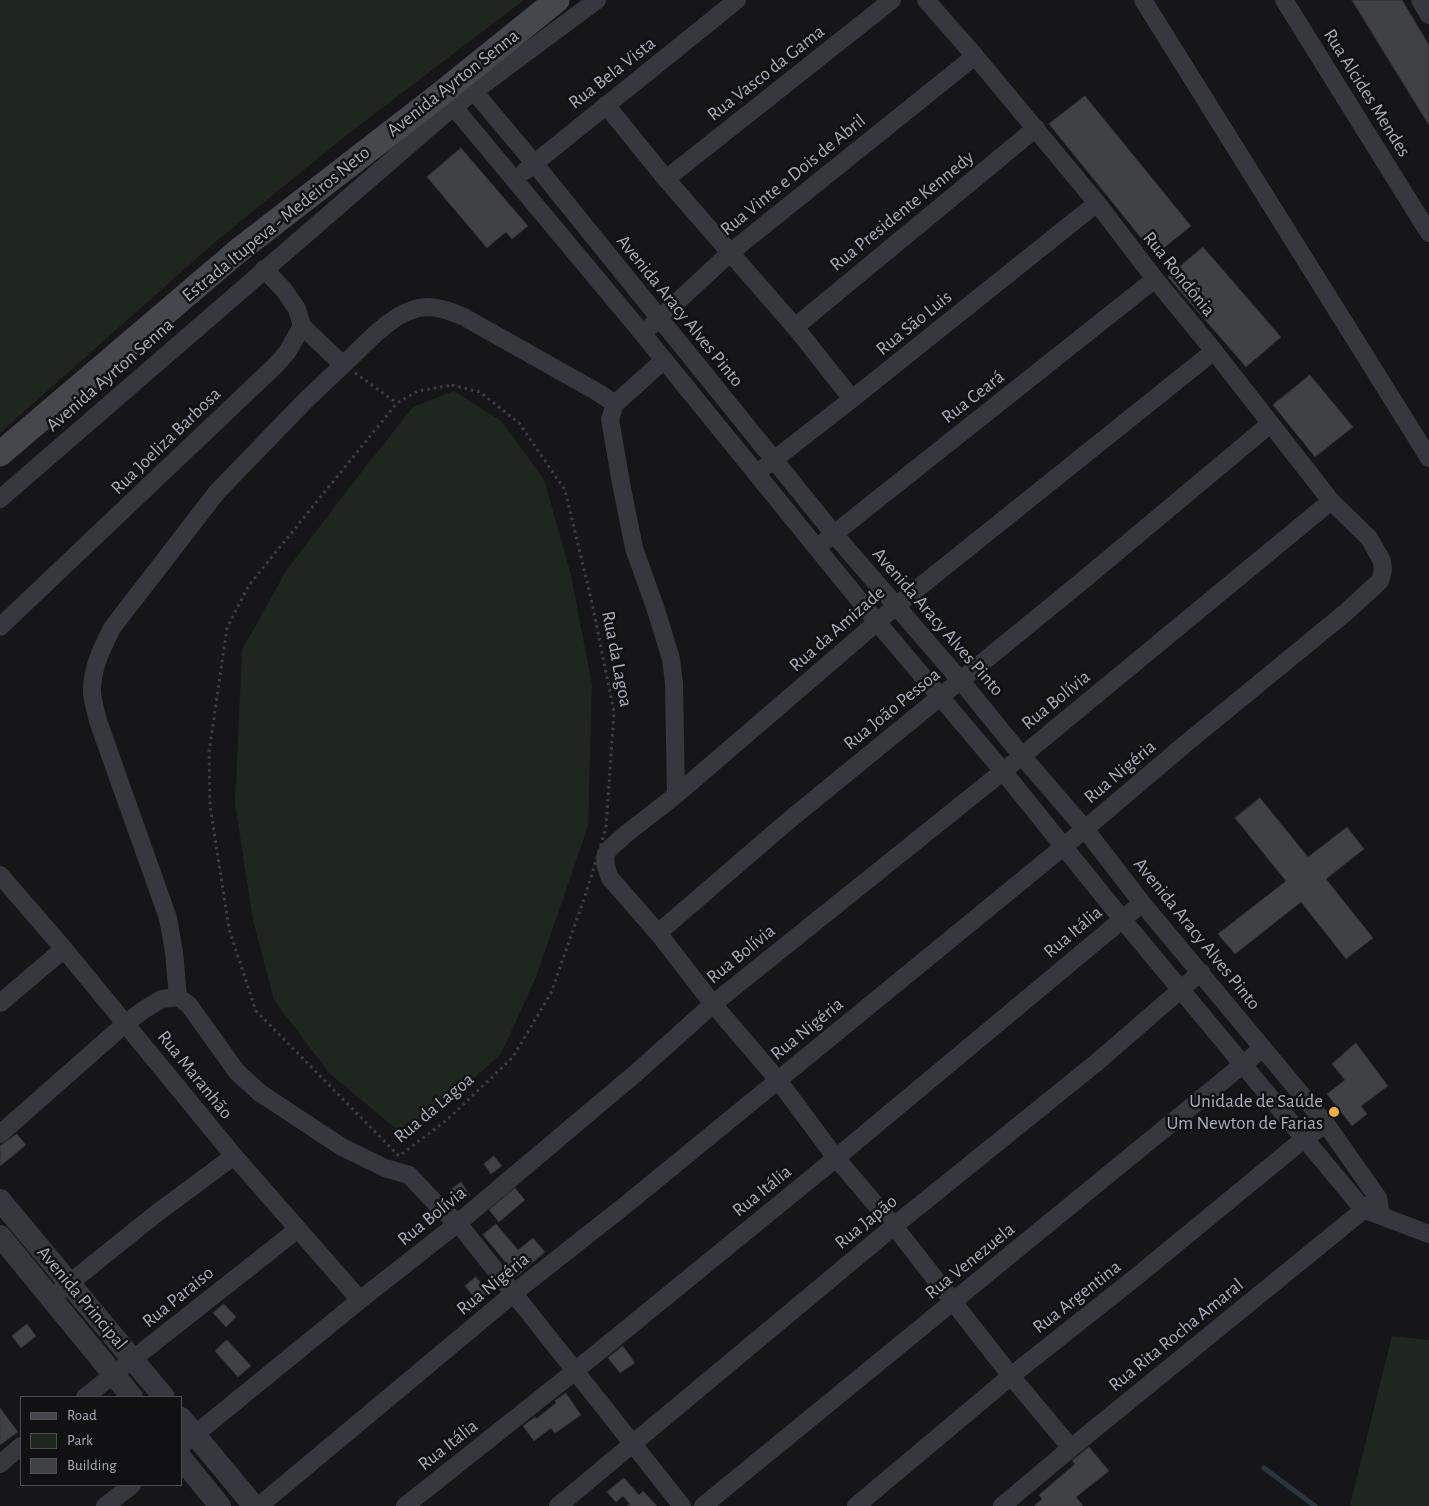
<!DOCTYPE html>
<html>
<head>
<meta charset="utf-8">
<style>
  body { margin:0 }
  #map { position:relative; width:1429px; height:1506px; overflow:hidden; background:#161618; font-family:"Alegreya Sans",sans-serif }
  canvas { display:block }
  .legend { position:absolute; left:20px; top:1396px; width:162px; height:90px; box-sizing:border-box; background:#111113; border:1px solid #4d4f55; margin:0; padding:6px 9px; list-style:none; font-size:15px; color:#a8adb8 }
  .legend li { display:flex; align-items:center; gap:10px; height:25px }
  .legend b { width:25px; border:1px solid #4d4f55 }
</style>
</head>
<body>
<div id="map">
<canvas width="1429" height="1506"></canvas>
<ul class="legend">
<li><b style="height:6px;background:#45474d"></b>Road</li>
<li><b style="height:14px;background:#1e261f"></b>Park</li>
<li><b style="height:14px;background:#404145"></b>Building</li>
</ul>
</div>
<script>
const c = document.querySelector('canvas').getContext('2d');
c.lineJoin = 'round';
function fill(path, color) {
  c.fillStyle = color;
  c.fill(path, 'evenodd');
}
function stroke(path, color, width, dash) {
  c.strokeStyle = color;
  c.lineWidth = width;
  c.lineCap = dash ? 'butt' : 'round';
  c.setLineDash(dash || []);
  c.stroke(path);
}
function drawText(font, color, halo, rows, align = 'center') {
  c.font = font + ' "Alegreya Sans",sans-serif';
  c.lineWidth = 5;
  c.setLineDash([]);
  c.textBaseline = 'middle';
  c.strokeStyle = halo;
  c.fillStyle = color;
  for (const [text, x, y, turn = 0] of rows) {
    c.save();
    c.translate(x, y);
    c.rotate((+turn || 0) * Math.PI / 180);
    c.textAlign = isNaN(turn) ? turn : align;
    if (halo) c.strokeText(text, 0, 0);
    c.fillText(text, 0, 0);
    c.restore();
  }
}
const green = new Path2D(`
  M 0,0 L 524,0 L 348,134 L 214,243 L 0,433 Z
  M 454,391 L 501,421 L 544,479 L 571,575 L 592,685 L 588,826 L 536,977 L 501,1054 L 407,1138 L 329,1073 L 274,1000 L 253,920 L 235,804 L 242,650 L 286,571 L 352,484 L 413,407 Z
  M 1392,1336 L 1429,1340 L 1429,1506 L 1350,1506 Z`);
const stream = new Path2D(`
  M 1264,1468 L 1315,1506`);
const building = new Path2D(`
  M 1352,0 L 1402,0 L 1429,45 L 1429,125 Z
  M 1085,96 L 1191,226 L 1155,255 L 1049,124 Z
  M 461,148 L 528,226 L 512,239 L 506,232 L 487,248 L 427,177 Z
  M 1203,247 L 1281,337 L 1246,367 L 1168,277 Z
  M 1310,375 L 1353,427 L 1315,457 L 1273,405 Z
  M 1260,798 L 1308,857 L 1347,827 L 1364,849 L 1326,879 L 1373,938 L 1346,959 L 1301,902 L 1235,954 L 1218,934 L 1286,881 L 1235,818 Z
  M 1356,1043 L 1388,1086 L 1361,1106 L 1367,1114 L 1352,1126 L 1327,1094 L 1345,1080 L 1332,1064 Z
  M 17,1134 L 26,1145 L 0,1166 L 0,1146 Z
  M 494,1156 L 502,1166 L 491,1174 L 484,1164 Z
  M 461,1182 L 470,1195 L 458,1204 L 448,1192 Z
  M 515,1188 L 525,1200 L 499,1222 L 489,1210 Z
  M 496,1224 L 518,1250 L 533,1238 L 545,1252 L 517,1276 L 483,1235 Z
  M 476,1277 L 489,1293 L 478,1302 L 465,1286 Z
  M 224,1304 L 236,1317 L 226,1327 L 213,1313 Z
  M 27,1324 L 36,1336 L 21,1348 L 12,1336 Z
  M 227,1340 L 251,1366 L 238,1377 L 215,1351 Z
  M 623,1346 L 635,1363 L 620,1373 L 608,1358 Z
  M 566,1393 L 581,1415 L 555,1433 L 551,1428 L 534,1441 L 523,1426 L 535,1417 L 536,1419 L 556,1403 L 555,1401 Z
  M 0,1408 L 18,1432 L 0,1445 Z
  M 1089,1447 L 1109,1471 L 1076,1497 L 1083,1506 L 1034,1506 L 1042,1499 L 1039,1495 L 1075,1464 L 1072,1461 Z
  M 624,1478 L 639,1495 L 643,1491 L 657,1506 L 627,1506 L 630,1504 L 623,1496 L 616,1502 L 607,1492 Z`);
const path = new Path2D(`
  M 355,373 L 397,403
  M 452,385 L 480,392 L 519,423 L 565,490 L 592,603 L 614,712 L 606,828 L 586,893 L 551,993 L 513,1057 L 448,1119 L 399,1156 L 256,1011 L 229,929 L 210,805 L 209,752 L 227,628 L 249,585 L 397,403 L 418,391 Z`);
const minor = new Path2D(`
  M 1143,0 L 1429,458
  M 1284,0 L 1429,233
  M 1420,0 L 1429,15
  M 461,76 L 534,163 L 834,534 L 961,681 L 1022,756 L 1085,829 L 1142,903 L 1326,1124 L 1378,1198 L 1381,1216
  M 442,93 L 643,334 L 877,622 L 1002,770 L 1122,919 L 1363,1209 L 1429,1234
  M 606,105 L 666,179 L 795,327 L 852,399
  M 525,171 L 737,0
  M 666,179 L 892,0
  M 302,326 L 343,365 C 366,344 395,308 427,307 C 440,307 452,312 464,317 L 599,393 L 615,404
  M 651,326 L 731,252 L 975,56
  M 795,327 L 1036,128
  M 664,360 L 615,404 L 610,419 L 621,483 L 634,548 L 656,610 L 671,659 L 674,683 L 676,795
  M 766,466 L 852,399 L 1097,203
  M 0,499 L 453,107 L 597,0
  M 825,541 L 1155,279
  M 0,627 L 277,364 L 288,351 L 302,326 L 297,309 L 284,290 L 264,269
  M 0,875 L 64,949 L 234,1156 L 360,1300
  M 658,933 L 788,821 L 1081,582 L 1270,424
  M 178,997 L 174,952 L 168,918 L 98,721 C 96,712 93,702 92,693 C 91,670 102,648 112,628 L 217,492 L 306,400 L 343,365
  M 0,1003 L 64,949
  M 0,1134 L 126,1023 L 145,1009 L 162,999 L 178,997 L 189,1005 L 237,1072 L 260,1093 L 342,1147 L 385,1168 L 409,1175 L 441,1209 L 458,1223 L 682,1506
  M 51,1298 L 157,1213 L 234,1156
  M 85,1397 L 298,1229
  M 181,1446 L 360,1300 L 458,1223 L 636,1073 L 713,1004 L 1022,756 L 1331,501
  M 1071,1448 L 1011,1376 L 894,1226 L 836,1158 L 778,1080 L 713,1004 L 658,933 L 610,878 L 606,867 L 605,857 L 608,850 L 626,834 L 676,795 L 897,605 L 1214,351
  M 0,1464 L 21,1446
  M 105,1506 L 132,1485
  M 259,1506 L 514,1293 L 628,1203 L 1085,829 L 1184,745 L 1345,613 L 1380,581 L 1383,570 L 1382,561 L 1369,538 L 1331,501 L 1214,351 L 1155,279 L 1097,203 L 975,56 L 926,0
  M 405,1506 L 575,1371 L 836,1158 L 1142,903
  M 558,1506 L 894,1226 L 1096,1063 L 1201,972
  M 703,1506 L 1263,1048
  M 856,1506 L 1011,1376 L 1136,1277 L 1305,1138 L 1326,1124
  M 1002,1506 L 1071,1448 L 1372,1203`);
const tertiary = new Path2D(`
  M 0,1200 L 164,1397
  M 0,1236 L 132,1397
  M 181,1418 L 254,1506
  M 181,1458 L 220,1506`);
const secondary = new Path2D(`
  M 0,454 L 238,251 L 442,93 L 557,0`);
const markers = [
  [1334,1112,6,"#f2b134"]
];
const streetNames = [
  ["Rua Bela Vista",612,73,-38],
  ["Rua Vasco da Gama",766,73,-38],
  ["Avenida Ayrton Senna",453,83,-38],
  ["Rua Alcides Mendes",1367,93,58],
  ["Rua Vinte e Dois de Abril",793,175,-39],
  ["Rua Presidente Kennedy",902,211,-39],
  ["Estrada Itupeva - Medeiros Neto",276,224,-39],
  ["Rua Rondônia",1179,274,51],
  ["Avenida Aracy Alves Pinto",680,311,51],
  ["Rua São Luis",914,323,-39],
  ["Avenida Ayrton Senna",110,375,-41],
  ["Rua Ceará",973,397,-38],
  ["Rua Joeliza Barbosa",166,441,-44],
  ["Avenida Aracy Alves Pinto",938,622,49],
  ["Rua da Amizade",837,629,-41],
  ["Rua da Lagoa",617,659,79],
  ["Rua Bolívia",1056,700,-39],
  ["Rua João Pessoa",892,709,-39],
  ["Rua Nigéria",1120,772,-40],
  ["Rua Itália",1073,932,-40],
  ["Avenida Aracy Alves Pinto",1197,934,51],
  ["Rua Bolívia",741,954,-39],
  ["Rua Nigéria",807,1029,-39],
  ["Rua Maranhão",195,1075,51],
  ["Rua da Lagoa",434,1108,-40],
  ["Rua Itália",762,1191,-39],
  ["Rua Bolívia",432,1216,-39],
  ["Rua Japão",866,1222,-39],
  ["Rua Venezuela",970,1261,-39],
  ["Rua Nigéria",493,1284,-39],
  ["Rua Paraiso",178,1297,-39],
  ["Rua Argentina",1077,1297,-38],
  ["Avenida Principal",82,1298,50],
  ["Rua Rita Rocha Amaral",1176,1335,-39],
  ["Rua Itália",448,1445,-38]
];
const poiNames = [
  ["Unidade de Saúde",1323,1101],
  ["Um Newton de Farias",1323,1123]
];
fill(green, '#1e261f');
stroke(stream, '#2c353c', 5);
fill(building, '#404145');
stroke(building, '#303034', 1);
stroke(path, '#3d3f44', 3, [2.5, 4]);
stroke(minor, '#37383d', 18);
stroke(tertiary, '#37383d', 22);
stroke(secondary, '#45474d', 25);
for (const [x, y, r, color] of markers) {
  const dot = new Path2D();
  dot.arc(x, y, r, 0, 2 * Math.PI);
  c.fillStyle = color;
  c.fill(dot);
  stroke(dot, '#111113', 2);
}
drawText('19px', '#a8adb8', '#111113', streetNames);
drawText('19px', '#a8adb8', '#111113', poiNames, 'right');
</script>
</body>
</html>
